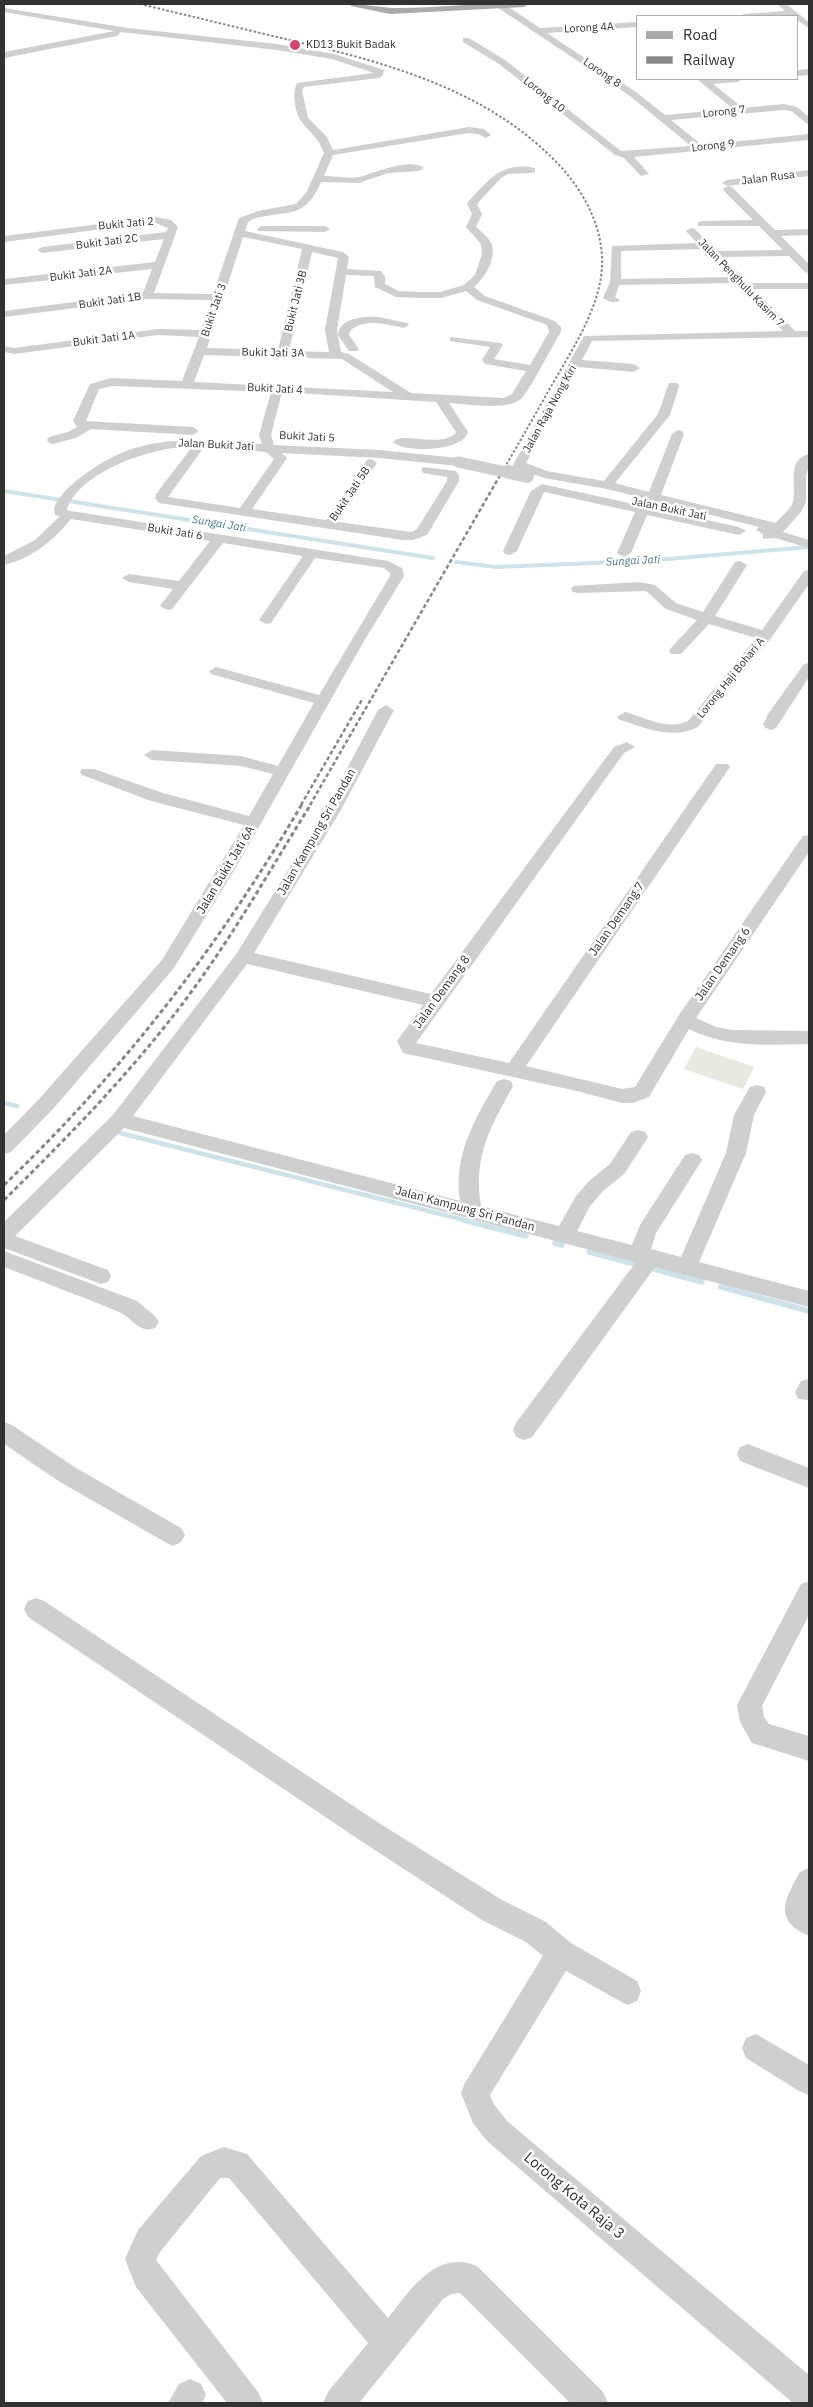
<!DOCTYPE html>
<html>
<head>
<meta charset="utf-8">
<style>
  body { margin:0 }
  #map { position:relative; width:813px; height:2407px; overflow:hidden; background:#fff; font-family:"IBM Plex Sans",sans-serif }
  canvas { display:block }
  .frame { position:absolute; inset:0; border:5px solid #323232; pointer-events:none }
  .legend { position:absolute; left:636px; top:15px; width:162px; height:65px; box-sizing:border-box; background:#fff; border:1px solid #adadad; margin:0; padding:6px 9px; list-style:none; font-size:15px; color:#323232 }
  .legend li { display:flex; align-items:center; gap:10px; height:25px }
  .legend b { width:25px; border:1px solid #adadad }
</style>
</head>
<body>
<div id="map">
<canvas width="813" height="2407"></canvas>
<div class="frame"></div>
<ul class="legend">
<li><b style="height:6px;background:#aaa"></b>Road</li>
<li><b style="height:6px;background:#878787"></b>Railway</li>
</ul>
</div>
<script>
const c = document.querySelector('canvas').getContext('2d');
c.lineJoin = 'round';
function fill(path, color) {
  c.fillStyle = color;
  c.fill(path, 'evenodd');
}
function stroke(path, color, width, dash) {
  c.strokeStyle = color;
  c.lineWidth = width;
  c.lineCap = dash ? 'butt' : 'round';
  c.setLineDash(dash || []);
  c.stroke(path);
}
function drawText(font, color, halo, rows, align = 'center') {
  c.font = font + ' "IBM Plex Sans",sans-serif';
  c.lineWidth = 5;
  c.setLineDash([]);
  c.textBaseline = 'middle';
  c.strokeStyle = halo;
  c.fillStyle = color;
  for (const [text, x, y, turn = 0] of rows) {
    c.save();
    c.translate(x, y);
    c.rotate((+turn || 0) * Math.PI / 180);
    c.textAlign = isNaN(turn) ? turn : align;
    if (halo) c.strokeText(text, 0, 0);
    c.fillText(text, 0, 0);
    c.restore();
  }
}
const green = new Path2D(`
  M 696,1047 L 754,1067 L 743,1089 L 684,1069 Z`);
const streamFar2 = new Path2D(`
  M 4,491 L 433,558
  M 456,562 L 496,567 L 644,561 L 809,547`);
const streamFar1 = new Path2D(`
  M 4,1103 L 17,1106
  M 120,1133 L 472,1222`);
const stream = new Path2D(`
  M 467,1221 L 526,1236
  M 555,1243 L 562,1245
  M 589,1252 L 639,1265
  M 654,1269 L 702,1282
  M 721,1287 L 809,1311`);
const minor = new Path2D(`
  M 497,4 L 504,4 L 540,28 L 637,22 L 637,27 L 547,33 L 636,92 L 665,115 L 733,109 L 697,79 L 742,79 L 738,82 L 713,84 L 743,108 L 784,104 L 797,107 L 809,117 L 809,125 L 791,111 L 784,110 L 671,120 L 702,145 L 809,134 L 809,140 L 634,157 L 649,174 L 641,176 L 624,158 L 615,155 L 499,64 L 463,42 L 463,38 L 469,38 L 505,60 L 621,151 L 691,146 L 630,96 L 497,7 Z
  M 777,4 L 786,4 L 809,22 L 809,28 L 797,20 L 797,16 L 740,16 L 744,14 L 785,11 Z
  M 4,8 L 128,28 L 277,44 L 334,54 L 384,70 L 383,75 L 379,78 L 304,87 L 302,91 L 308,118 L 327,137 L 333,150 L 469,127 L 484,129 L 491,135 L 486,138 L 478,134 L 469,133 L 333,155 L 324,176 C 335,176 349,179 359,177 C 374,173 411,157 424,168 L 419,171 L 388,173 L 359,183 L 321,182 C 304,221 288,209 253,219 L 248,222 L 245,231 L 343,252 L 349,257 L 347,269 L 381,271 L 385,277 L 385,284 L 398,291 L 420,292 L 440,292 L 464,285 L 475,275 L 482,254 L 481,244 L 466,227 L 472,214 L 467,204 L 468,202 C 489,180 501,161 535,168 L 535,172 L 532,173 L 508,174 L 501,178 L 477,204 L 482,214 L 476,227 C 481,231 487,236 490,241 C 499,255 485,278 474,287 L 485,296 L 555,321 L 561,327 L 561,332 C 553,344 529,392 521,399 C 506,411 467,404 449,403 L 468,432 C 463,452 403,453 393,442 C 403,431 437,448 455,434 L 456,432 L 436,402 L 282,392 L 271,435 L 274,445 L 379,450 L 458,458 L 464,462 L 458,466 L 379,458 L 282,453 L 287,458 L 252,509 L 326,520 L 367,460 L 371,459 L 377,463 L 338,522 L 411,532 L 417,529 L 447,481 L 447,477 L 423,473 L 421,470 L 423,467 L 456,471 L 459,476 L 459,481 L 427,535 L 413,540 L 403,540 L 159,503 L 155,498 L 156,494 L 192,447 C 156,445 77,472 67,510 L 71,511 L 388,561 L 402,568 L 404,576 L 364,641 L 235,869 L 174,968 L 53,1109 L 11,1152 L 4,1154 L 4,1135 L 39,1099 L 162,960 L 244,825 L 151,801 L 82,775 L 80,772 L 82,769 L 94,769 L 163,793 L 249,816 L 273,774 L 241,766 L 152,760 L 144,755 L 152,750 L 241,756 L 278,766 L 314,703 L 211,674 L 209,671 L 216,667 L 319,695 L 390,576 L 390,573 L 384,568 L 315,558 L 271,623 L 266,624 L 259,620 L 303,556 L 223,543 L 172,609 L 167,610 L 160,606 L 173,589 L 129,582 L 122,578 L 129,574 L 179,581 L 210,541 L 71,519 C 54,540 31,559 4,565 L 4,556 L 35,540 L 60,516 L 55,515 L 54,508 C 60,493 75,481 88,472 C 147,430 195,441 262,444 L 259,435 L 271,392 L 112,386 L 99,389 L 86,421 L 193,427 L 199,431 L 193,435 L 91,429 L 76,438 L 53,444 L 49,443 L 47,440 L 49,437 L 68,432 L 77,427 L 73,421 L 90,384 L 111,378 L 182,381 L 199,337 L 158,335 L 14,354 L 4,352 L 4,346 L 14,348 L 158,329 L 201,330 L 211,300 L 147,299 L 4,317 L 4,311 L 143,293 L 152,269 L 4,285 L 4,279 L 155,262 L 164,239 L 42,253 L 37,250 L 42,247 L 166,232 L 168,228 L 156,223 L 133,225 L 4,242 L 4,236 L 156,217 L 171,220 L 178,227 L 154,293 L 213,294 L 239,218 L 258,211 L 296,204 L 306,193 L 324,153 C 318,137 311,134 301,121 C 295,113 292,92 297,83 L 374,73 L 332,59 L 277,50 L 121,32 L 117,36 L 4,58 L 4,52 L 114,31 L 4,12 ZM 243,237 L 302,249 L 278,350 L 207,348 ZM 312,252 L 338,258 L 325,330 L 329,352 L 289,351 ZM 346,275 L 374,276 L 375,287 L 396,297 L 420,298 L 441,298 L 466,291 L 477,300 L 547,325 L 549,332 L 530,365 L 494,359 L 503,345 L 501,343 L 450,337 L 450,341 L 490,347 L 482,360 L 485,364 L 526,371 L 512,394 L 504,398 L 411,393 L 349,354 L 341,352 L 337,330 ZM 204,355 L 342,359 L 393,392 L 194,382 ZM 204,447 L 266,452 L 274,459 L 240,508 L 168,497 Z
  M 809,69 L 809,75 L 797,76 L 797,70 Z
  M 809,170 L 809,176 L 727,186 L 722,183 L 727,180 Z
  M 728,186 L 732,187 L 775,230 L 809,229 L 809,235 L 781,236 L 809,264 L 809,273 L 805,272 L 789,256 L 723,257 L 748,283 L 809,283 L 809,289 L 754,289 L 795,331 L 809,331 L 809,337 L 592,341 L 582,360 L 634,364 L 640,368 L 634,372 L 578,367 L 526,463 L 547,471 L 604,481 L 658,414 L 669,383 L 677,383 L 679,386 L 670,415 L 615,483 L 649,492 L 672,434 L 678,430 L 682,431 L 684,434 L 661,495 L 776,523 C 781,516 790,511 793,502 C 797,487 786,459 809,454 L 809,465 L 806,476 L 806,502 L 801,512 L 783,532 L 809,540 L 809,548 L 775,538 L 763,539 L 763,534 L 756,530 L 759,527 L 607,489 L 544,478 L 515,468 L 513,465 L 584,336 L 783,331 L 736,283 L 619,285 L 615,297 L 620,300 L 618,302 L 610,302 L 603,298 L 610,282 L 612,246 L 697,243 L 686,231 L 691,228 L 695,229 L 716,251 L 783,250 L 759,226 L 698,226 L 698,222 L 702,221 L 753,220 L 724,191 L 723,189 ZM 703,249 L 730,277 L 621,279 L 621,251 Z
  M 262,226 L 325,226 L 330,229 L 325,232 L 258,231 L 257,229 Z
  M 379,317 L 407,323 L 409,325 L 403,328 C 386,324 364,318 350,331 L 349,335 L 359,349 L 357,351 L 349,351 L 338,335 C 340,317 365,316 379,317 Z
  M 542,484 L 739,527 L 746,531 L 739,535 L 647,515 L 631,553 L 624,557 L 617,553 L 635,512 L 544,492 L 517,551 L 510,555 L 505,554 L 503,551 L 531,491 Z
  M 740,561 L 747,565 L 715,616 L 762,630 L 804,571 L 809,570 L 809,584 L 771,638 L 698,727 C 672,740 646,728 620,720 L 617,717 L 625,712 C 645,717 667,731 688,721 L 756,638 L 709,624 L 681,654 L 671,654 L 669,651 L 671,648 L 697,620 L 666,609 L 646,591 L 578,593 L 573,592 L 571,589 L 573,586 L 639,582 L 650,584 L 655,585 L 676,603 L 703,612 L 735,562 Z
  M 809,663 L 809,677 L 776,728 L 771,730 L 766,728 L 763,725 L 768,714 L 804,664 Z
  M 386,705 L 394,710 L 341,810 L 254,953 L 431,994 L 614,747 L 627,742 L 635,747 L 624,753 L 416,1043 L 509,1063 L 716,764 L 728,764 L 730,767 L 526,1066 L 622,1089 L 635,1087 L 679,1015 L 803,836 L 809,835 L 809,852 L 696,1018 L 716,1027 L 732,1030 L 809,1031 L 809,1044 C 768,1045 726,1048 689,1029 L 649,1097 L 633,1103 L 622,1103 L 577,1091 L 403,1053 L 397,1041 L 423,1005 L 247,964 L 133,1116 L 460,1201 C 453,1155 475,1119 497,1081 L 504,1079 L 511,1081 L 513,1086 C 490,1128 473,1156 481,1206 L 559,1226 L 576,1196 L 589,1181 L 610,1164 L 631,1132 L 638,1130 L 645,1132 L 648,1137 L 645,1142 L 624,1174 L 603,1191 L 590,1206 L 577,1231 L 632,1245 L 640,1225 L 685,1155 L 692,1153 L 699,1155 L 702,1160 L 656,1233 L 651,1249 L 681,1257 L 726,1153 L 734,1115 L 750,1087 L 757,1085 L 764,1087 L 766,1092 L 754,1115 L 746,1153 L 699,1262 L 809,1291 L 809,1307 L 655,1267 L 532,1437 L 524,1440 L 516,1437 L 513,1430 L 516,1423 L 636,1262 L 124,1128 L 15,1236 L 108,1270 L 111,1276 L 108,1282 L 101,1284 L 4,1248 L 4,1222 L 113,1115 L 237,953 L 325,810 L 378,710 Z
  M 4,1251 L 137,1301 L 155,1316 L 159,1322 L 155,1328 C 139,1334 133,1318 119,1312 C 81,1296 42,1282 4,1267 Z
  M 809,1379 L 809,1400 L 798,1399 L 795,1392 L 801,1381 Z
  M 4,1422 L 12,1425 L 76,1468 L 181,1528 L 185,1535 L 181,1542 L 173,1546 L 165,1542 L 60,1482 L 4,1444 Z
  M 748,1444 L 809,1468 L 809,1488 L 740,1461 L 737,1454 L 740,1447 Z
  M 809,1581 L 809,1615 L 762,1706 L 764,1717 L 769,1724 L 809,1736 L 809,1761 L 752,1743 L 740,1722 L 737,1705 L 801,1584 Z
  M 36,1598 L 44,1601 L 379,1823 L 502,1900 L 546,1922 L 571,1943 L 637,1981 L 641,1991 L 637,2001 L 627,2005 L 566,1971 L 490,2095 L 493,2103 L 507,2121 L 809,2375 L 809,2403 L 793,2403 L 487,2141 L 473,2123 L 461,2093 L 465,2083 L 543,1956 L 526,1942 L 482,1920 L 361,1841 L 28,1617 L 24,1609 L 28,1601 Z
  M 809,1868 L 809,1936 C 772,1920 785,1899 800,1872 Z
  M 756,2034 L 809,2065 L 809,2095 L 799,2091 L 746,2058 L 742,2048 L 746,2038 Z
  M 224,2147 L 247,2154 L 388,2318 C 410,2291 435,2249 477,2266 L 603,2392 L 608,2403 L 570,2403 L 460,2293 L 451,2294 L 443,2299 L 359,2403 L 323,2403 L 328,2392 L 368,2343 L 229,2178 L 220,2178 L 160,2252 L 156,2260 L 258,2392 L 263,2403 L 227,2403 L 136,2287 L 125,2259 L 138,2230 L 201,2156 Z
  M 190,2379 L 201,2384 L 206,2395 L 202,2403 L 168,2403 L 179,2384 Z`);
const major = new Path2D(`
  M 350,4 C 364,4 378,7 392,8 C 437,9 484,1 529,4 L 524,7 L 390,14 L 351,6 Z`);
const railFar2 = new Path2D(`
  M 140,4 C 186,15 231,26 277,37 C 380,61 487,87 561,167 C 588,197 607,236 601,277 C 595,315 572,350 553,383 C 536,413 519,443 501,474`);
const railFar1 = new Path2D(`
  M 301,805 L 363,698
  M 310,805 L 502,472`);
const rail = new Path2D(`
  M 4,1185 C 123,1071 219,946 302,804
  M 4,1200 C 80,1125 155,1048 215,958 C 249,908 279,855 311,804`);
const minorBridgeFar1 = new Path2D(`
  M 458,462 L 515,474`);
const minorBridge = new Path2D(`
  M 509,472 L 527,476`);
const markers = [
  [295,45,6,"#d84469"]
];
const farStreetnames = [
  ["Lorong 4A",589,28,-3],
  ["Lorong 8",602,73,34],
  ["Lorong 10",544,95,38],
  ["Lorong 7",724,112,-6],
  ["Lorong 9",713,146,-6],
  ["Jalan Rusa",768,178,-7],
  ["Bukit Jati 2",126,224,-5],
  ["Bukit Jati 2C",107,242,-7],
  ["Bukit Jati 2A",81,274,-7],
  ["Jalan Penghulu Kasim 7",741,283,46],
  ["Bukit Jati 1B",110,301,-8],
  ["Bukit Jati 3B",296,301,-76],
  ["Bukit Jati 3",214,310,-71],
  ["Bukit Jati 1A",104,339,-7],
  ["Bukit Jati 3A",273,353,1],
  ["Bukit Jati 4",275,389,3],
  ["Jalan Raja Nong Kiri",550,409,-61],
  ["Bukit Jati 5",307,437,3],
  ["Jalan Bukit Jati",216,445,3],
  ["Bukit Jati 5B",350,494,-56],
  ["Jalan Bukit Jati",669,509,12],
  ["Bukit Jati 6",175,532,9],
  ["Lorong Haji Bohari A",731,678,-51]
];
const farPoinames = [
  ["KD13 Bukit Badak",306,45]
];
const farWaternames = [
  ["Sungai Jati",219,524,9],
  ["Sungai Jati",633,561,-3]
];
const streetNames = [
  ["Jalan Kampung Sri Pandan",317,832,-60],
  ["Jalan Bukit Jati 6A",226,870,-59],
  ["Jalan Demang 7",617,919,-55],
  ["Jalan Demang 6",723,964,-55],
  ["Jalan Demang 8",442,992,-54],
  ["Jalan Kampung Sri Pandan",465,1209,15]
];
const nearStreetnames = [
  ["Lorong Kota Raja 3",574,2196,40]
];
fill(green, '#e7eade');
stroke(streamFar2, '#cce3e9', 4);
stroke(streamFar1, '#cce3e9', 4.5);
stroke(stream, '#cce3e9', 5.5);
fill(minor, '#cfcfcf');
fill(major, '#aaa');
stroke(railFar2, '#878787', 2, [2.5, 2]);
stroke(railFar1, '#878787', 2.5, [4, 2.5]);
stroke(rail, '#878787', 3, [4.5, 3]);
stroke(minorBridgeFar1, '#cfcfcf', 11);
stroke(minorBridge, '#cfcfcf', 14);
for (const [x, y, r, color] of markers) {
  const dot = new Path2D();
  dot.arc(x, y, r, 0, 2 * Math.PI);
  c.fillStyle = color;
  c.fill(dot);
  stroke(dot, '#fff', 2);
}
drawText('11px', '#323232', '#fff', farStreetnames);
drawText('11px', '#323232', '#fff', farPoinames, 'left');
drawText('italic 11px', '#427a88', '#fff', farWaternames);
drawText('12px', '#323232', '#fff', streetNames);
drawText('15px', '#323232', '#fff', nearStreetnames);
</script>
</body>
</html>
